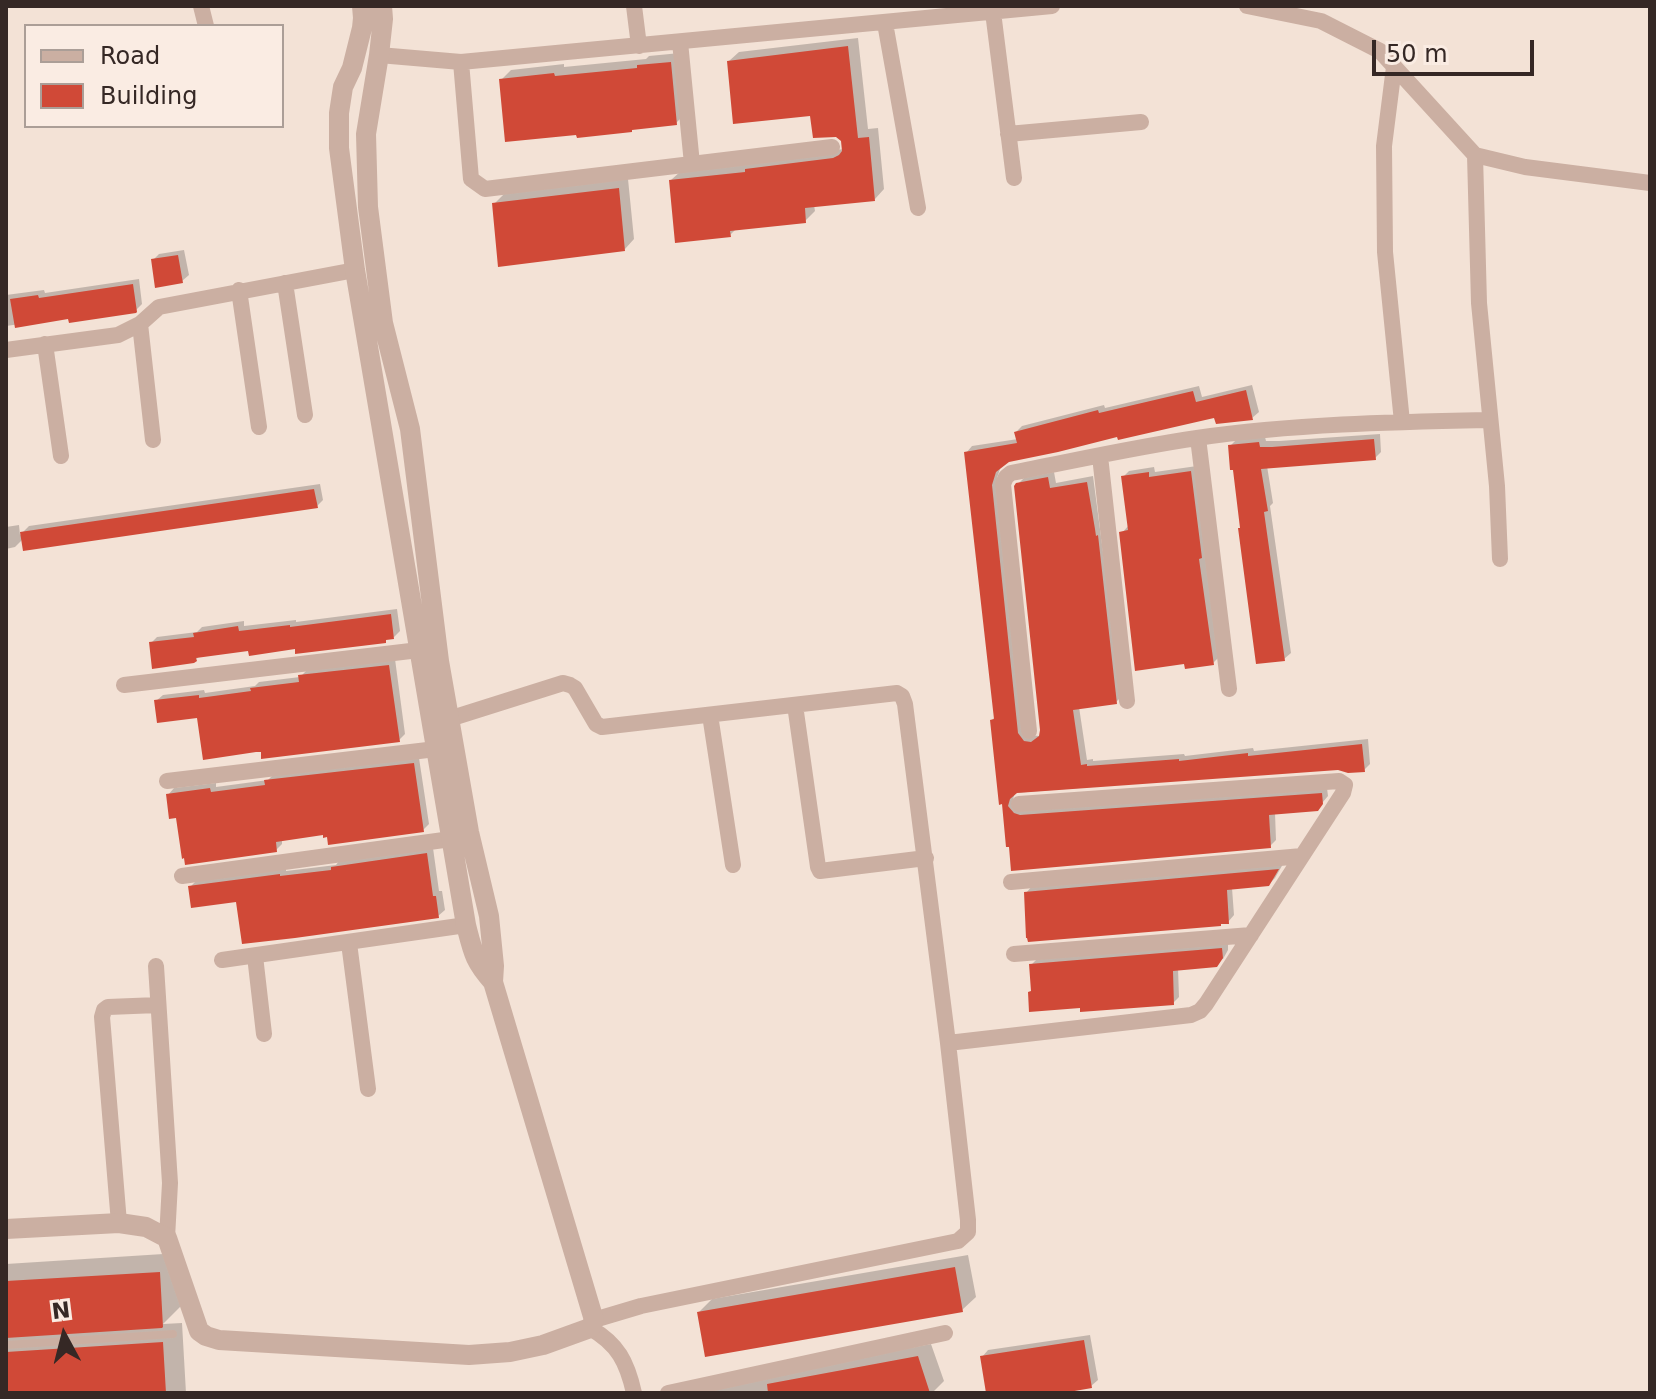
<!DOCTYPE html>
<html>
<head>
<meta charset="utf-8">
<style>
  body { margin:0 }
  #map { position:relative; width:1656px; height:1399px; overflow:hidden; background:#f3e2d6; font-family:"DejaVu Sans",sans-serif }
  canvas { display:block }
  .frame { position:absolute; inset:0; border:8px solid #352825; pointer-events:none }
  .legend { position:absolute; left:24px; top:24px; width:260px; height:104px; box-sizing:border-box; background:#faece3; border:2px solid #ab9e97; margin:0; padding:10px 14px; list-style:none; font-size:24px; color:#352825 }
  .legend li { display:flex; align-items:center; gap:16px; height:40px }
  .legend b { width:40px; border:2px solid #ab9e97 }
  .north { position:absolute; left:24px; top:1295px; width:80px; height:80px; -webkit-text-stroke:6px #faece3; paint-order:stroke; rotate:353deg; font-size:22px; font-weight:700; line-height:32px; text-align:center; color:#352825 }
  .north::after { content:''; display:block; margin:auto; width:28px; height:36px; background:#352825; clip-path:polygon(50% 0,100% 100%,50% 72%,0 100%) }
  .scale { position:absolute; left:1372px; top:40px; width:162px; height:36px; box-sizing:border-box; border:4px solid #352825; border-top:0; padding-left:10px; font-size:24px; line-height:28px; white-space:nowrap; color:#352825; -webkit-text-stroke:6px #faece3; paint-order:stroke }
</style>
</head>
<body>
<div id="map">
<canvas width="1656" height="1399"></canvas>
<div class="frame"></div>
<ul class="legend">
<li><b style="height:10px;background:#cbafa2"></b>Road</li>
<li><b style="height:22px;background:#d04937"></b>Building</li>
</ul>
<div class="north">N</div>
<div class="scale">50 m</div>
</div>
<script>
const c = document.querySelector('canvas').getContext('2d');
c.lineJoin = 'round';
function fill(path, color) {
  c.fillStyle = color;
  c.fill(path, 'evenodd');
}
function stroke(path, color, width, dash) {
  c.strokeStyle = color;
  c.lineWidth = width;
  c.lineCap = dash ? 'butt' : 'round';
  c.setLineDash(dash || []);
  c.stroke(path);
}
const shadow = new Path2D(`
  M 858,38 L 868,129 L 878,128 L 884,189 L 875,199 L 814,205 L 815,211 L 805,221 L 737,228 L 730,235 L 671,180 L 681,171 L 844,149 L 843,140 L 812,114 L 729,61 L 739,52 Z
  M 680,53 L 686,113 L 676,123 L 501,80 L 511,70 L 564,64 L 564,67 L 646,59 L 649,56 Z
  M 628,179 L 634,239 L 625,249 L 494,204 L 504,194 Z
  M 184,250 L 189,275 L 182,281 L 153,260 L 159,254 Z
  M 139,279 L 142,304 L 135,311 L 70,317 L 6,326 L 6,295 L 44,290 L 45,293 Z
  M 1252,385 L 1259,412 L 1252,418 L 1216,415 L 1118,435 L 1008,460 L 1001,466 L 997,478 L 1030,735 L 1039,736 L 1041,735 L 1016,486 L 1024,478 L 1054,472 L 1056,483 L 1093,476 L 1122,696 L 1116,702 L 1079,707 L 1087,760 L 1093,759 L 1093,761 L 1184,754 L 1185,756 L 1253,748 L 1254,751 L 1368,739 L 1370,764 L 1364,770 L 1338,768 L 1015,793 L 1013,799 L 1327,788 L 1328,796 L 1317,809 L 1275,813 L 1276,840 L 1270,846 L 1013,869 L 992,720 L 995,717 L 966,453 L 972,446 L 1018,439 L 1016,432 L 1022,426 L 1104,405 L 1105,408 L 1199,386 L 1202,397 Z
  M 1380,434 L 1381,452 L 1375,458 L 1267,466 L 1273,503 L 1270,506 L 1291,653 L 1284,659 L 1242,527 L 1230,446 L 1236,440 L 1265,437 L 1266,441 L 1279,441 Z
  M 1197,466 L 1219,657 L 1213,663 L 1122,533 L 1129,525 L 1123,477 L 1129,471 L 1154,467 L 1155,472 Z
  M 320,484 L 323,500 L 317,506 L 23,539 L 15,547 L 6,549 L 6,527 L 19,525 L 20,535 L 29,526 Z
  M 397,609 L 400,631 L 394,637 L 388,638 L 385,641 L 250,648 L 201,655 L 194,661 L 151,643 L 157,637 L 197,632 L 202,627 L 244,621 L 244,626 L 296,620 L 296,622 Z
  M 395,659 L 405,734 L 399,740 L 262,750 L 199,716 L 156,701 L 163,695 L 204,690 L 205,693 L 255,686 L 259,682 L 300,677 L 307,670 Z
  M 419,758 L 429,824 L 423,830 L 324,833 L 282,839 L 282,844 L 276,850 L 178,816 L 168,795 L 174,788 L 216,783 L 216,787 L 268,780 L 273,775 Z
  M 433,848 L 439,891 L 442,891 L 445,910 L 438,916 L 238,900 L 190,887 L 196,881 L 286,868 L 286,871 L 336,865 L 339,861 Z
  M 1283,864 L 1275,878 L 1268,885 L 1232,888 L 1234,915 L 1228,922 L 1026,893 L 1032,886 Z
  M 1228,943 L 1228,950 L 1223,959 L 1178,968 L 1179,997 L 1173,1003 L 1082,1006 L 1031,965 L 1038,958 Z
  M 179,1253 L 182,1305 L 163,1324 L 182,1323 L 186,1393 L 6,1393 L 6,1264 Z
  M 968,1255 L 976,1297 L 962,1310 L 699,1312 L 712,1299 Z
  M 1090,1335 L 1098,1380 L 1091,1386 L 1047,1393 L 988,1393 L 982,1357 L 988,1350 Z
  M 931,1344 L 944,1381 L 932,1393 L 711,1393 L 721,1384 Z`);
const building = new Path2D(`
  M 848,46 L 858,138 L 869,137 L 875,201 L 805,208 L 806,223 L 730,231 L 731,237 L 675,243 L 669,180 L 745,172 L 745,169 L 833,158 L 839,155 L 842,151 L 841,141 L 836,137 L 813,138 L 810,116 L 733,124 L 727,61 Z
  M 671,62 L 677,125 L 632,130 L 632,132 L 577,138 L 576,135 L 505,142 L 499,79 L 554,73 L 555,76 L 637,68 L 637,65 Z
  M 619,188 L 625,251 L 498,267 L 492,203 Z
  M 178,255 L 183,283 L 155,288 L 151,259 Z
  M 133,284 L 137,312 L 136,313 L 69,323 L 68,319 L 15,328 L 10,299 L 38,295 L 39,298 Z
  M 1246,390 L 1253,420 L 1216,424 L 1214,418 L 1118,440 L 1117,437 L 1058,452 L 1009,462 L 996,472 L 992,485 L 1018,733 L 1024,741 L 1031,742 L 1039,736 L 1040,730 L 1014,486 L 1016,483 L 1048,477 L 1050,488 L 1087,482 L 1095,529 L 1096,536 L 1098,535 L 1117,704 L 1073,710 L 1081,765 L 1087,764 L 1087,766 L 1179,759 L 1179,761 L 1248,753 L 1248,756 L 1362,744 L 1365,772 L 1348,773 L 1338,770 L 1017,793 L 1010,799 L 1008,806 L 1014,813 L 1020,815 L 1322,793 L 1323,804 L 1318,811 L 1269,815 L 1271,848 L 1011,871 L 1009,847 L 1006,847 L 1002,804 L 999,805 L 990,720 L 994,719 L 964,452 L 1017,443 L 1014,432 L 1098,410 L 1099,413 L 1193,391 L 1196,402 Z
  M 1374,439 L 1376,460 L 1261,469 L 1268,511 L 1264,512 L 1285,661 L 1256,664 L 1238,528 L 1240,528 L 1233,470 L 1230,470 L 1228,445 L 1259,442 L 1260,447 L 1272,447 Z
  M 1191,471 L 1202,558 L 1199,559 L 1214,665 L 1185,669 L 1184,664 L 1135,671 L 1119,532 L 1128,530 L 1121,476 L 1149,472 L 1149,477 Z
  M 314,489 L 318,508 L 23,551 L 20,532 Z
  M 391,614 L 394,639 L 386,640 L 386,643 L 295,654 L 295,649 L 249,656 L 248,651 L 196,658 L 197,661 L 194,663 L 152,669 L 149,642 L 194,637 L 193,633 L 238,626 L 239,631 L 290,625 L 290,627 Z
  M 389,665 L 400,742 L 261,759 L 261,752 L 256,752 L 203,760 L 197,718 L 157,723 L 154,700 L 199,695 L 199,698 L 251,691 L 250,688 L 299,682 L 298,675 Z
  M 414,763 L 424,832 L 328,845 L 327,837 L 323,838 L 323,835 L 276,842 L 277,852 L 185,865 L 184,858 L 182,859 L 176,818 L 169,819 L 166,794 L 210,788 L 211,792 L 265,785 L 264,780 Z
  M 427,853 L 433,896 L 436,896 L 439,918 L 295,938 L 242,944 L 236,902 L 191,908 L 188,886 L 280,874 L 280,876 L 331,870 L 331,867 Z
  M 1279,869 L 1269,886 L 1227,890 L 1229,924 L 1221,924 L 1221,926 L 1028,942 L 1027,938 L 1026,938 L 1024,892 Z
  M 1222,948 L 1223,958 L 1217,967 L 1173,971 L 1174,1005 L 1080,1012 L 1080,1008 L 1029,1012 L 1028,992 L 1031,991 L 1029,964 Z
  M 955,1267 L 963,1312 L 705,1357 L 697,1312 Z
  M 160,1272 L 163,1327 L 162,1328 L 6,1338 L 6,1281 Z
  M 1084,1340 L 1092,1388 L 1063,1393 L 986,1393 L 980,1356 Z
  M 163,1342 L 166,1393 L 6,1393 L 6,1352 Z
  M 918,1356 L 930,1393 L 768,1393 L 767,1384 Z`);
const service = new Path2D(`
  M 6,1345 L 173,1334`);
const minor = new Path2D(`
  M 201,6 L 206,26
  M 634,6 L 639,46
  M 1247,6 L 1321,21 L 1380,51 L 1475,155 L 1525,167 L 1650,183
  M 993,12 L 1014,178
  M 885,23 L 918,208
  M 680,42 L 692,164
  M 379,55 L 461,62 L 1052,6
  M 461,62 L 471,179 L 485,189 L 832,147
  M 1394,67 L 1384,146 L 1385,252 L 1402,422
  M 1008,134 L 1141,122
  M 1475,155 L 1479,303 L 1497,486 L 1500,559
  M 285,283 L 305,415
  M 239,290 L 259,427
  M 140,324 L 153,440
  M 45,344 L 61,456
  M 6,350 L 118,335 L 140,324 L 159,307 L 355,270
  M 1198,438 L 1229,689
  M 1100,456 L 1127,701
  M 124,685 L 419,650
  M 795,705 L 818,867 L 820,871 L 926,858
  M 710,715 L 733,865
  M 449,719 L 563,683 L 570,685 L 575,688 L 596,724 L 602,727 L 897,693 L 902,696 L 905,704 L 948,1043
  M 1029,731 L 1003,484 L 1006,477 L 1011,473 C 1073,461 1135,447 1197,438 C 1293,424 1394,422 1490,420
  M 167,781 L 436,749
  M 182,876 L 451,839
  M 1011,882 L 1302,856
  M 349,943 L 368,1089
  M 1014,954 L 1251,935
  M 255,956 L 264,1034
  M 222,960 L 466,925
  M 156,966 L 170,1183 L 167,1238
  M 119,1223 L 102,1017 L 104,1010 L 108,1007 L 158,1005
  M 594,1320 L 641,1306 L 958,1241 L 968,1232 L 968,1220 L 948,1043 L 1191,1015 L 1200,1011 L 1206,1004 L 1343,793 L 1345,785 L 1339,781 L 1019,804
  M 590,1328 C 618,1344 627,1362 634,1393
  M 668,1393 L 945,1333`);
const tertiary = new Path2D(`
  M 362,6 L 363,18 L 362,28 L 352,68 L 343,87 L 339,113 L 339,148 L 355,270 L 466,925 C 473,952 474,961 493,982
  M 6,1229 L 119,1223 L 146,1227 L 167,1238 L 199,1331 L 206,1336 L 219,1340 L 469,1355 L 510,1352 L 543,1345 L 590,1328 L 594,1320 L 493,982 L 494,966 L 489,916 L 469,832 L 439,661 L 410,429 L 383,323 L 368,207 L 366,134 L 379,55 L 383,19 L 382,6`);
fill(shadow, '#0003');
fill(building, '#d04937');
stroke(service, '#cbafa2', 8);
stroke(minor, '#cbafa2', 16);
stroke(tertiary, '#cbafa2', 20);
</script>
</body>
</html>
